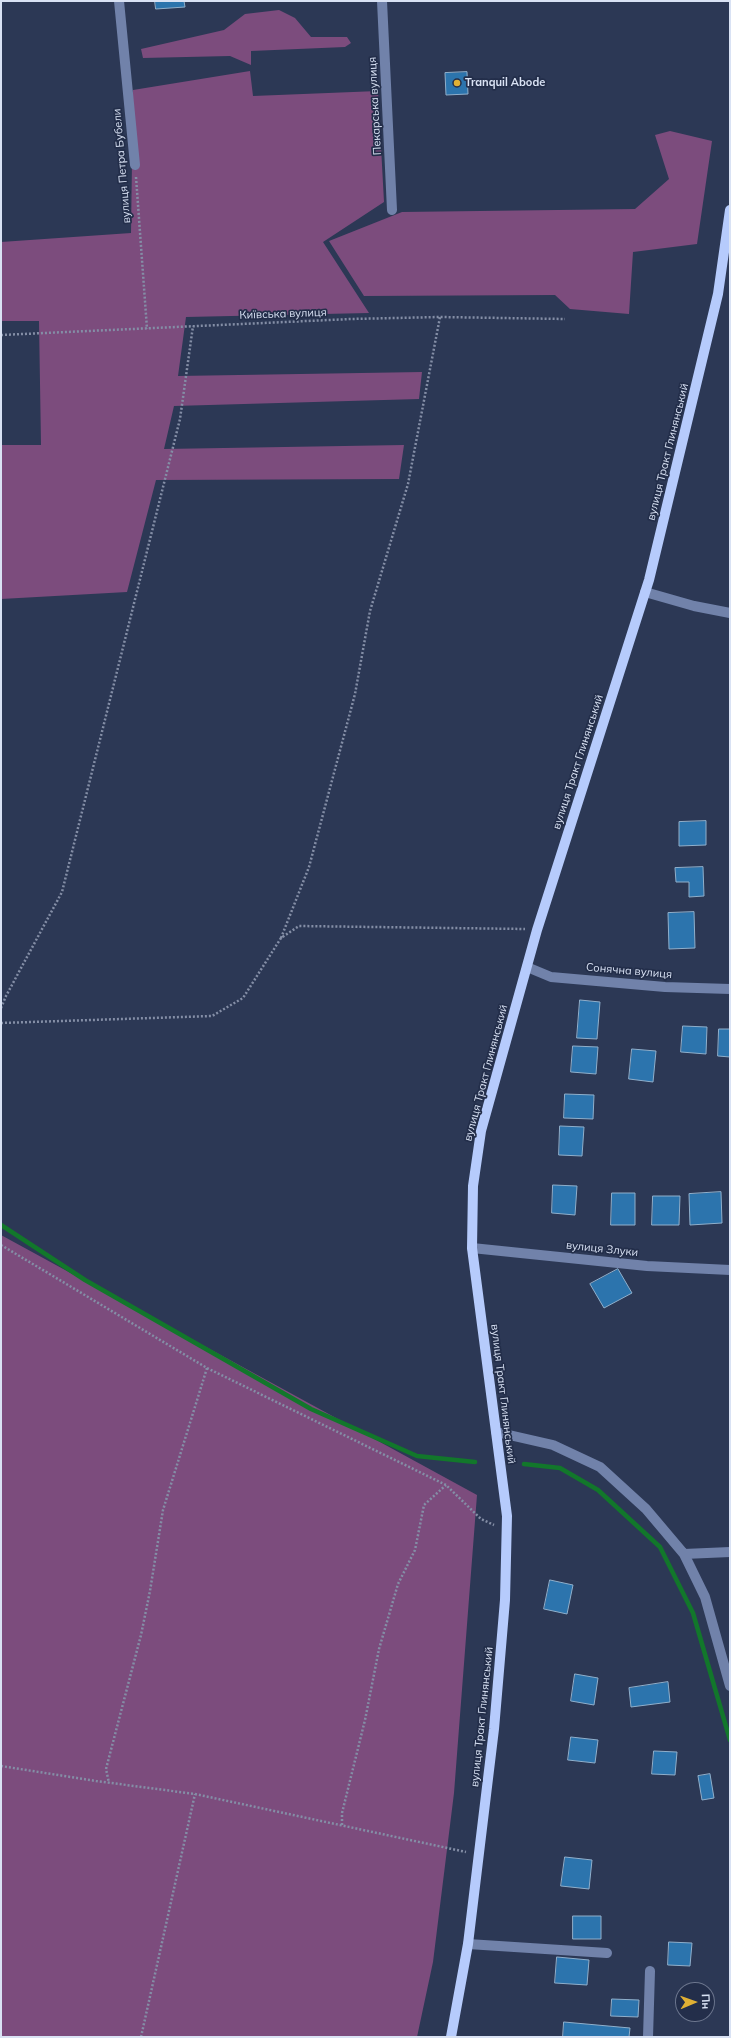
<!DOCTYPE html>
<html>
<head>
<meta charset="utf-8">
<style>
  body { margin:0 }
  #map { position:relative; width:731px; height:2038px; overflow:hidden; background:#2c3855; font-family:Mulish,sans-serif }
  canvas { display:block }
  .frame { position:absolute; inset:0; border:2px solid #d9e2f4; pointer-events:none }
  .north { position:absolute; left:675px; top:1982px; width:40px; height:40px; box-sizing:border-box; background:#232e4a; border:1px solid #6c768e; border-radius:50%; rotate:88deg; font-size:11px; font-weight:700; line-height:16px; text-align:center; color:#d9e2f4 }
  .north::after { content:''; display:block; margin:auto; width:14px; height:18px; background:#e0b034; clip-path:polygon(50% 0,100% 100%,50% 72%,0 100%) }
</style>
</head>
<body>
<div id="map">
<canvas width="731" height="2038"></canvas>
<div class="frame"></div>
<div class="north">Пн</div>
</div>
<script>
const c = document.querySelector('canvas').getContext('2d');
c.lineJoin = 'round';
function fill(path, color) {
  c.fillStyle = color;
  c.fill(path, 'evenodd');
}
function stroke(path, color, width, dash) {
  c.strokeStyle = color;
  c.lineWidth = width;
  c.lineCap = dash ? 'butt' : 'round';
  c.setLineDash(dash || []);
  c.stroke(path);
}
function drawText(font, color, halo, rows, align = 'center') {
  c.font = font + ' Mulish,sans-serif';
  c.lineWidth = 3.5;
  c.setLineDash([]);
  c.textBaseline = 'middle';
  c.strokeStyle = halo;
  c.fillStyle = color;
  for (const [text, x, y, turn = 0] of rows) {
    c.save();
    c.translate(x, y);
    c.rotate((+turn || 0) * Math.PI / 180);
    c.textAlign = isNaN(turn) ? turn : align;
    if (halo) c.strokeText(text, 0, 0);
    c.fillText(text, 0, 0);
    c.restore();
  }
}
const green = new Path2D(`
  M 279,10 L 295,18 L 311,37 L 347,37 L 351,43 L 345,47 L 251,51 L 251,65 L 230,56 L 143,58 L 141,49 L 224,30 L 245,14 Z
  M 250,71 L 253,96 L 378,91 L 384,202 L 323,242 L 369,313 L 186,317 L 178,376 L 422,372 L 419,399 L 174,406 L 164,449 L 404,445 L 399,479 L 156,480 L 127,592 L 1,599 L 1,445 L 41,445 L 39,321 L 1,321 L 1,242 L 131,233 L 133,90 Z
  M 670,131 L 712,141 L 697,244 L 633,252 L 629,314 L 570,309 L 555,295 L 364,296 L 329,241 L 402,212 L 635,209 L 669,179 L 655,135 Z
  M 1,1235 L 477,1495 L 454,1793 L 433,1962 L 417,2037 L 1,2037 Z`);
const stream = new Path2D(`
  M 1,1225 L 85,1280 L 311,1409 L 417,1456 L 475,1462
  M 524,1464 L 560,1468 L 598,1490 L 660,1547 L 693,1613 L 730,1740`);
const building = new Path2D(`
  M 155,1 L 184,1 L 185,7 L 156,9 Z
  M 467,72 L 468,94 L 446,95 L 445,73 Z
  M 706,821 L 706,845 L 679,846 L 679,822 Z
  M 703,867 L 704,896 L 689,897 L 689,882 L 676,882 L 675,868 Z
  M 694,912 L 695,948 L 669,949 L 668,913 Z
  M 580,1000 L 600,1002 L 597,1039 L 577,1038 Z
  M 683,1026 L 707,1027 L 706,1054 L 681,1052 Z
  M 719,1029 L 730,1029 L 730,1057 L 718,1056 Z
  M 573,1046 L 598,1047 L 596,1074 L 571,1072 Z
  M 632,1049 L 656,1051 L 653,1082 L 629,1079 Z
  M 565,1094 L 594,1095 L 593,1119 L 564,1118 Z
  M 560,1126 L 584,1127 L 582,1156 L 559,1155 Z
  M 553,1185 L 577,1186 L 575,1215 L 552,1213 Z
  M 721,1192 L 722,1223 L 690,1225 L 689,1194 Z
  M 612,1193 L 635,1193 L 635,1225 L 611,1225 Z
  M 653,1196 L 680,1196 L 679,1225 L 652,1225 Z
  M 618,1269 L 632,1293 L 604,1308 L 590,1284 Z
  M 550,1580 L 573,1585 L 567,1614 L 544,1609 Z
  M 575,1674 L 598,1678 L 594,1705 L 571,1701 Z
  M 668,1682 L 670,1702 L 631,1707 L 629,1688 Z
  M 571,1737 L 598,1740 L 595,1763 L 568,1760 Z
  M 654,1751 L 677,1752 L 675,1775 L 652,1774 Z
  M 710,1774 L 714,1798 L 702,1800 L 698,1776 Z
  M 565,1857 L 592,1860 L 589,1889 L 561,1886 Z
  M 573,1916 L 601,1916 L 601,1939 L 573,1939 Z
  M 669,1942 L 692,1943 L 690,1966 L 668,1965 Z
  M 557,1957 L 589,1960 L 587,1985 L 555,1983 Z
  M 612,1999 L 639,2000 L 638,2017 L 611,2016 Z
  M 564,2022 L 630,2028 L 629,2037 L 563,2037 Z`);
const path = new Path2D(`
  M 136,177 L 147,329
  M 1,335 L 351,319 L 440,317 L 565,319
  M 281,938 L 309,867 L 355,694 L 370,611 L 408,484 L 440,317
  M 1,1008 L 6,996 L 62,892 L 180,419 L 193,326
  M 1,1023 L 212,1016 L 243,998 L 281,938 L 299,926 L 525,929
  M 1,1245 L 207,1368 L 163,1510 L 150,1591 L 141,1635 L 106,1769 L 109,1783
  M 207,1368 L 446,1485 L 481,1519 L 494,1525
  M 1,1766 L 96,1781 L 195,1794 L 466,1852
  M 342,1825 L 342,1813 L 365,1720 L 379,1649 L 398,1584 L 415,1550 L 424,1505 L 446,1485
  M 141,2037 L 195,1794`);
const minor = new Path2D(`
  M 119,1 L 135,165
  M 382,1 L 392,210
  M 645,592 L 694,606 L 730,613
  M 527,967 L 551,977 L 665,987 L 730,989
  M 472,1248 L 647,1266 L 730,1270
  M 496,1432 L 553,1445 L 600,1467 L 646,1509 L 684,1554 L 705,1597 L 730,1686
  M 684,1554 L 730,1552
  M 468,1944 L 607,1953
  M 648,2037 L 650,1971`);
const major = new Path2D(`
  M 451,2037 L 468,1944 L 494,1729 L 505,1600 L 507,1516 L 472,1248 L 473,1186 L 481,1131 L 537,930 L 649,580 L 718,294 L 730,210`);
const markers = [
  [457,83,4,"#e0b034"]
];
const poiNames = [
  ["Tranquil Abode",465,83]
];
const streetNames = [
  ["Пекарська вулиця",375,106,-93],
  ["вулиця Петра Бубели",122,166,-95],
  ["Київська вулиця",283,314,-2],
  ["вулиця Тракт Глинянський",668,452,-76],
  ["вулиця Тракт Глинянський",578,762,-72],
  ["Сонячна вулиця",629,971,5],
  ["вулиця Тракт Глинянський",486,1073,-75],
  ["вулиця Злуки",602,1249,6],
  ["вулиця Тракт Глинянський",503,1394,83],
  ["вулиця Тракт Глинянський",482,1717,-84]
];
fill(green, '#7c4c7d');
stroke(stream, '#12772b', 4.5);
fill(building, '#2c74ad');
stroke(building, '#90afcb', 1);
stroke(path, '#848ea6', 2.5, [2, 2]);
stroke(minor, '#7182aa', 10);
stroke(major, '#b6cbfc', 10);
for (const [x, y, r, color] of markers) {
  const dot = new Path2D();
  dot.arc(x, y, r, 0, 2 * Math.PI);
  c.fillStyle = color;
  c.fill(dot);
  stroke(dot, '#232e4a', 1.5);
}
drawText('bold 11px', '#d9e2f4', '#232e4a', poiNames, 'left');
drawText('11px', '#d9e2f4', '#232e4a', streetNames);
</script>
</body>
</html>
